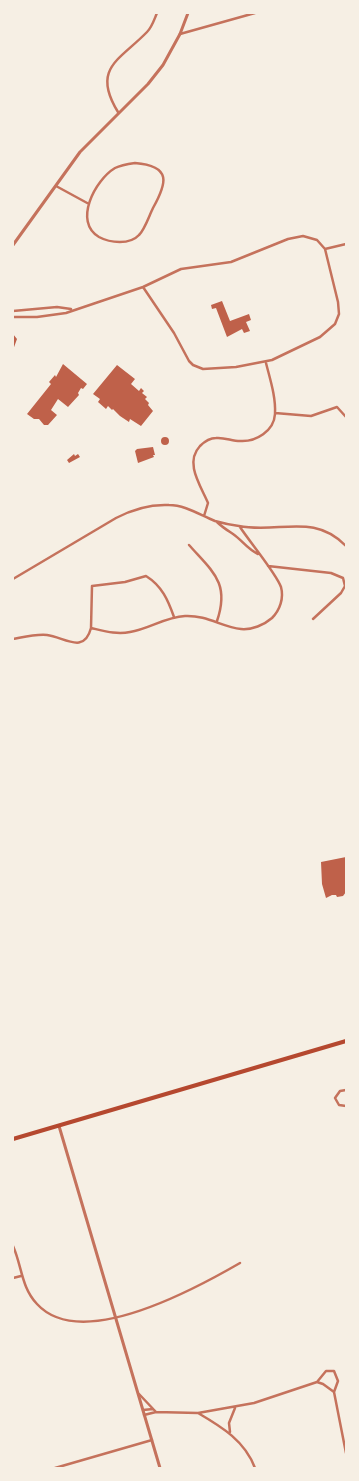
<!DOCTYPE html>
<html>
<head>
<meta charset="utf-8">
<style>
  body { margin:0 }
  #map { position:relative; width:359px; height:1481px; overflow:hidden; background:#f6efe4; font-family:Cabin,sans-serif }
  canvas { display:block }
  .frame { position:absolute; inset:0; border:14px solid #f6efe4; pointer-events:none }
</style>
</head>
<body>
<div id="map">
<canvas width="359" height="1481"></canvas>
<div class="frame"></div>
</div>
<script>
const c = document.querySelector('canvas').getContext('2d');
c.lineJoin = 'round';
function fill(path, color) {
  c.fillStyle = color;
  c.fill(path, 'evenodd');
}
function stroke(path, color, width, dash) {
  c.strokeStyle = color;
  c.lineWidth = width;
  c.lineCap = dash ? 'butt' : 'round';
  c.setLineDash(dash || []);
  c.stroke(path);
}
const building = new Path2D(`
  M 222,301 L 230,321 L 249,314 L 251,320 L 246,322 L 250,331 L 244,333 L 242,329 L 227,337 L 216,308 L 212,309 L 211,305 Z
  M 13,334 L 17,339 L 13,350 Z
  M 63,364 L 87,384 L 83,389 L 81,388 L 78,393 L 79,395 L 68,407 L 58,399 L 51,410 L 57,415 L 48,425 L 44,425 L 39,419 L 34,419 L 27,414 L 51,384 L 49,382 L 55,375 L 56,377 Z
  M 117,365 L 135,379 L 131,384 L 139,391 L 141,388 L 144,391 L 142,393 L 147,397 L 145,399 L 149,403 L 148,405 L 153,411 L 141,426 L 130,419 L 129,422 L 120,416 L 113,409 L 112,410 L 108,406 L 106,409 L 98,402 L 100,399 L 93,394 Z
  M161 441a4 4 0 1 1 8 0a4 4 0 1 1-8 0Z
  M 153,447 L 155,455 L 153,455 L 154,457 L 138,463 L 135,451 L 137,449 Z
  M 74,454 L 75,456 L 78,454 L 80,457 L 69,463 L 67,460 Z
  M 346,857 L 346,892 L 343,896 L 337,897 L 336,895 L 332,895 L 326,898 L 322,884 L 321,862 Z`);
const minor = new Path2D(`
  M 180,34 L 255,13
  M 118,112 C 91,68 120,60 147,32 C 152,27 154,20 157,13
  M 135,163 C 172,166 167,183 153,208 C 149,216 145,229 139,235 C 130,245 110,243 99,237 C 73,222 95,180 115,168 C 121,165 128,164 135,163 Z
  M 56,186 L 89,204
  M 325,249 L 346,244
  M 13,311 L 57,307 L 71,309
  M 13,317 L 37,317 L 66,313 L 143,287 L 181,269 L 231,262 L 288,239 L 303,236 L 317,240 L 325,249 L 338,302 L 339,314 L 335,324 L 320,337 L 272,360 L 236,367 L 203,369 L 193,365 L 189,361 L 174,333 L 143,287
  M 275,413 L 311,416 L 337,407 L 346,417
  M 204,516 L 208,503 C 201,486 184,463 200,446 C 204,442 210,438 216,438 C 224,437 232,441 240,441 C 256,442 274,431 275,414 C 276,397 270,379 266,363
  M 217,522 C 222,527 227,530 233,534 C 242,540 247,549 258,554
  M 189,545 C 213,572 230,583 217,621
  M 268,566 L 331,573 L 343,578 L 345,586 L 341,593 L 313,619
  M 13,579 L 116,518 C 133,509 149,504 169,505 C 185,505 200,515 215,521 C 222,523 231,525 239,526 C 278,534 314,512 346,546
  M 91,628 C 104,631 117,635 130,632 C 149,629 165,617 185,616 C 207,615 222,627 241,629 C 252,630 264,625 272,618 C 280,610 284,598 281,587 C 276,573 249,541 240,527
  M 13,639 C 24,637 35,634 47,635 C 64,637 84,655 91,628 L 92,586 L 125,582 L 146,576 C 162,586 168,600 174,617
  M 346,1090 L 340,1091 L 335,1098 L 339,1105 L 346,1106
  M 13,1246 C 22,1266 21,1287 37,1304 C 81,1352 195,1289 240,1263
  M 13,1278 L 21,1276
  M 317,1382 L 326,1371 L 334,1371 L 338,1381 L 334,1392
  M 334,1392 L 346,1453
  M 139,1394 L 156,1412 L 198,1413 L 254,1403 L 317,1382 L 323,1384 L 334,1392
  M 143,1410 L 153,1409
  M 198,1413 C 222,1427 245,1441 255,1468
  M 144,1415 L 156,1412
  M 230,1432 L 229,1423 L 235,1408
  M 55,1468 L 152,1440`);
const tertiary = new Path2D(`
  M 13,245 L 80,152 L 148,84 L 163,65 L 180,34 L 188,13
  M 59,1126 L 160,1468`);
const primary = new Path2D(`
  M 13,1139 L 346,1041`);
fill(building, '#bf614a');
stroke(minor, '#c5725c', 2.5);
stroke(tertiary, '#c5725c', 3);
stroke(primary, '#b5482f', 4);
</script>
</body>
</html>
